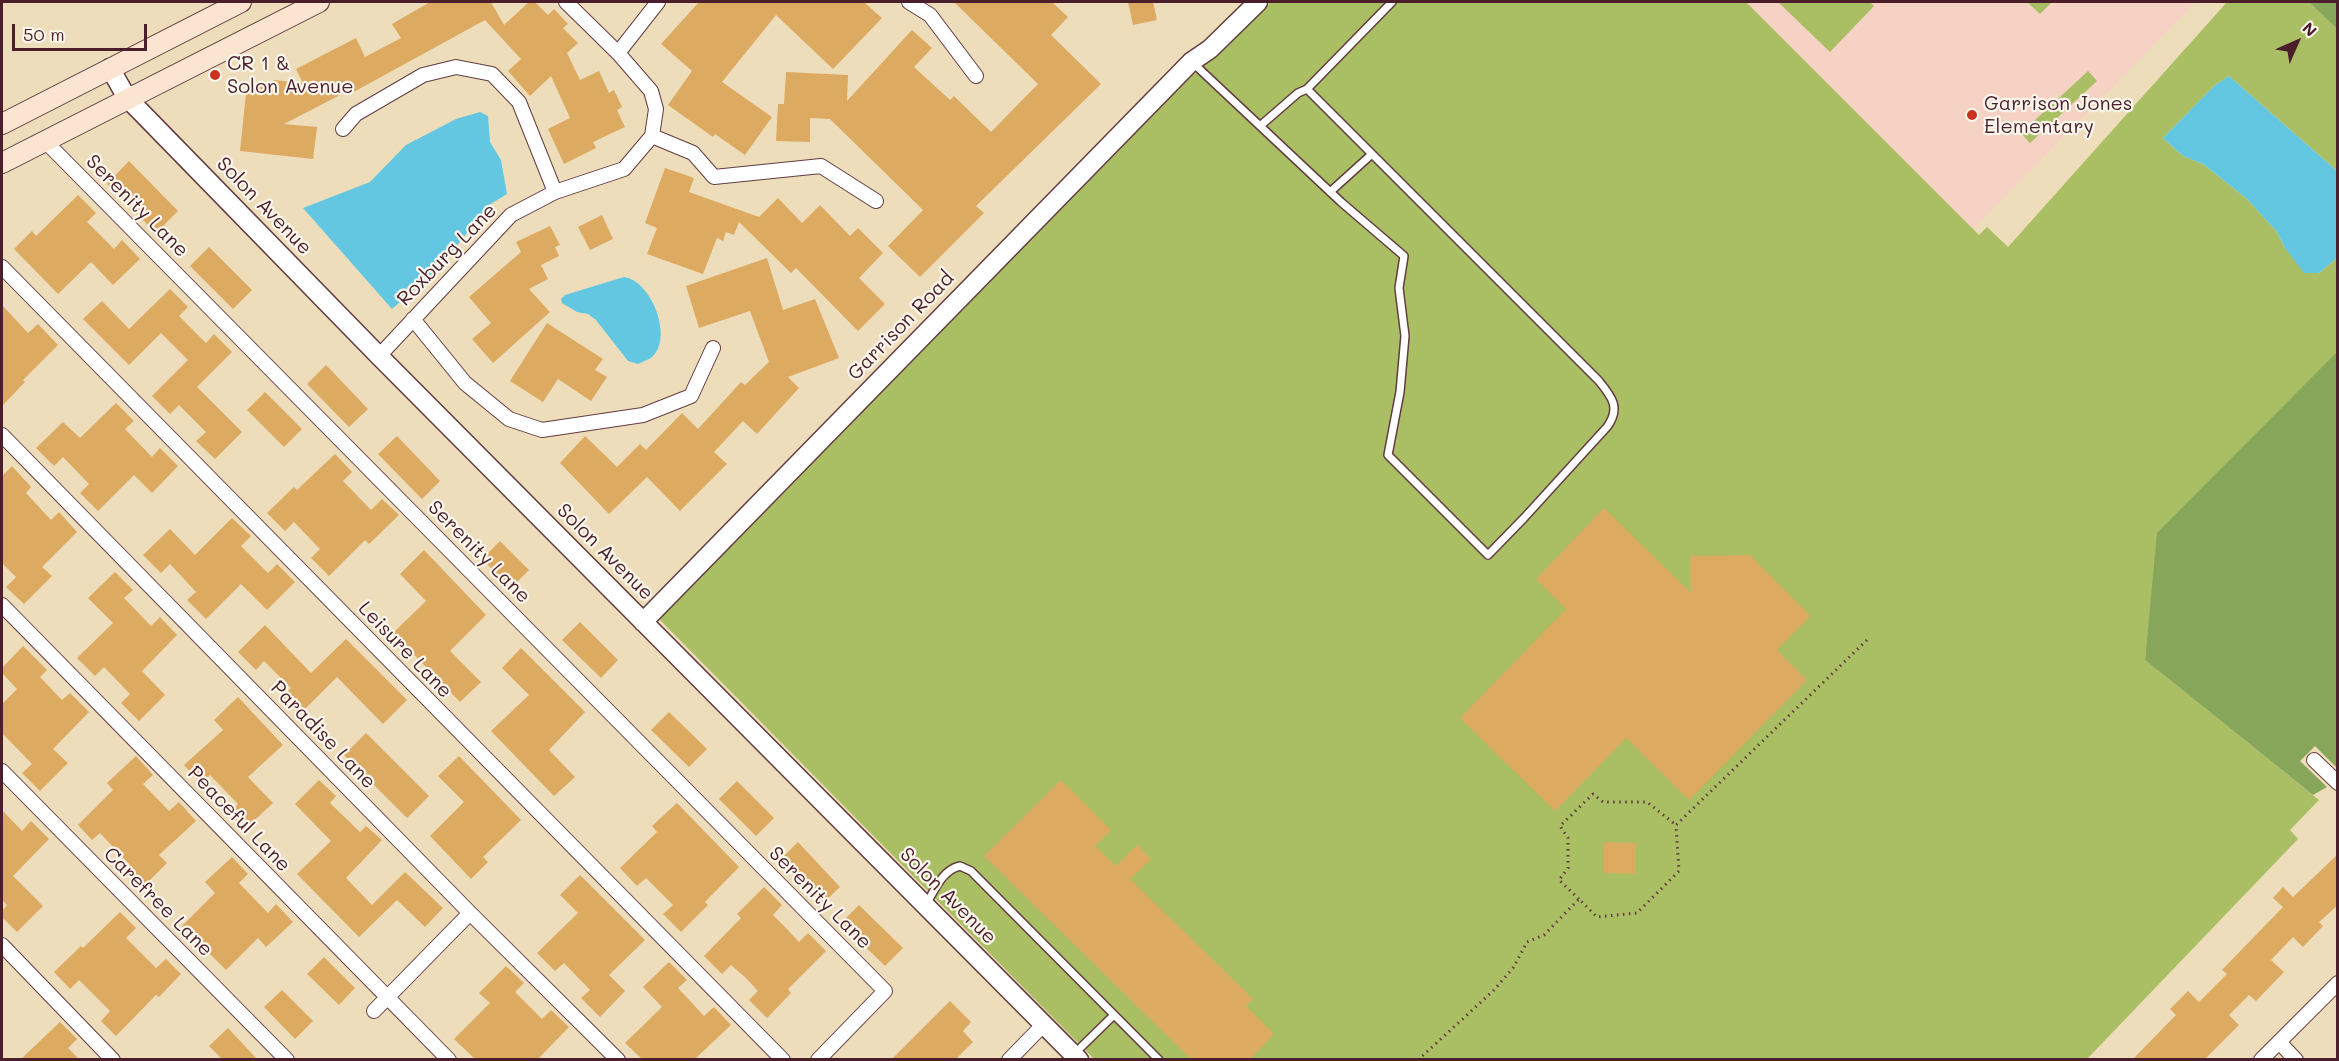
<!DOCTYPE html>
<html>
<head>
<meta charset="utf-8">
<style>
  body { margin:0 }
  #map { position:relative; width:2339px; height:1061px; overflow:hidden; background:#edb; font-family:Mali,sans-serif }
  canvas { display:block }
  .frame { position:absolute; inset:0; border:3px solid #4a1f2b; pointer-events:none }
  .north { position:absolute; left:2267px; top:12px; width:60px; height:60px; -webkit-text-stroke:4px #fbf7ec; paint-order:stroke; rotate:45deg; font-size:16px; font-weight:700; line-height:24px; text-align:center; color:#4a1f2b }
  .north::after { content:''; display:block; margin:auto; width:21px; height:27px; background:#4a1f2b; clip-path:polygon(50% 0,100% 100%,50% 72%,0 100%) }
  .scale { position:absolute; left:12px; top:24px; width:135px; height:27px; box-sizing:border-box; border:3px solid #4a1f2b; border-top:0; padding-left:8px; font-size:18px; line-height:21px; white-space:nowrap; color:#4a1f2b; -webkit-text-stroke:4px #fbf7ec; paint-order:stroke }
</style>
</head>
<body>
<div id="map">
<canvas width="2339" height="1061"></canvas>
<div class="frame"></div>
<div class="north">N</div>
<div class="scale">50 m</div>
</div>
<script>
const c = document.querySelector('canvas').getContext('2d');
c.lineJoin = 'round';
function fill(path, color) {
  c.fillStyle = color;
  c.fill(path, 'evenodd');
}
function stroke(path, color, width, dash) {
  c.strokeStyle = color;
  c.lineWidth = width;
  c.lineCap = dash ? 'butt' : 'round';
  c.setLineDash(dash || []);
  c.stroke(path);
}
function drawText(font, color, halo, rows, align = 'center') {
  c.font = font + ' Mali,sans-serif';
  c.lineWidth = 4.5;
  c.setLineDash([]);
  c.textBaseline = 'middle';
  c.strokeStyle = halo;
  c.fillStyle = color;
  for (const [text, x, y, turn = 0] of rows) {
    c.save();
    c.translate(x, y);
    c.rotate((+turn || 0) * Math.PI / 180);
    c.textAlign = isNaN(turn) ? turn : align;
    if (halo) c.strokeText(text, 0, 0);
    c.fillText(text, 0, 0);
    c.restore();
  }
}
const built = new Path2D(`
  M 1746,2 L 2196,2 L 1973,229 Z`);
const green = new Path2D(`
  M 1271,2 L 1746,2 L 1979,235 L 1987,227 L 2008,247 L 2227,2 L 2309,2 L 2337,29 L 2337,171 L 2229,76 L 2214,86 L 2163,138 L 2183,156 L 2203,164 L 2247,199 L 2277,232 L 2285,248 L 2319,273 L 2337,258 L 2338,352 L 2158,533 L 2145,660 L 2319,800 L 2290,830 L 2298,839 L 2087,1059 L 1094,1059 L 659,619 L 1192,74 L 1195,74 L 1198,68 L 1217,56 Z
  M 1778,2 L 1870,2 L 1874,6 L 1830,52 Z
  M 2027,2 L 2052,2 L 2040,14 Z
  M 2088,71 L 2097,81 L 2030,143 L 2021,133 Z`);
const forest = new Path2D(`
  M 2309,2 L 2337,2 L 2337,29 Z
  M 2337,352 L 2337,768 L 2315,746 L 2300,761 L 2327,787 L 2313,795 L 2145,660 L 2157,533 Z`);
const water = new Path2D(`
  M 2229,76 L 2337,171 L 2337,258 L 2319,273 L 2304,273 L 2285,248 L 2277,232 L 2247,199 L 2203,164 L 2183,156 L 2163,138 L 2214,86 Z
  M 480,112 L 488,116 L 490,142 L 501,160 L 507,194 L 489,205 L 440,267 L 392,309 L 303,208 L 370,182 L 406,145 L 456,119 Z
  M 624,277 C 651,280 675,339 651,358 C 647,360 642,362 638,364 L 628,361 L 596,320 L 588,314 L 577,312 L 562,303 L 561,299 L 565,295 Z`);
const building = new Path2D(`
  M 430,2 L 491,2 L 504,25 L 529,2 L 535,2 L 548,15 L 554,9 L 568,24 L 563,28 L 578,43 L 567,53 L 580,80 L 599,71 L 609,93 L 614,90 L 622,107 L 617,110 L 625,127 L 593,142 L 596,148 L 564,164 L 548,129 L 570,118 L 551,76 L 530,96 L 508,71 L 521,59 L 485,20 L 350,94 L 348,91 L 284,124 L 317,127 L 313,159 L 240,151 L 247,84 L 273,87 L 273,80 L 303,83 L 296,69 L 356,38 L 365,57 L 401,38 L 392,24 Z
  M 699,2 L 864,2 L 882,18 L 833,69 L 776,15 L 722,82 L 772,117 L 745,155 L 715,134 L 713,137 L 668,105 L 692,71 L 661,44 Z
  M 954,2 L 1052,2 L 1068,17 L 1051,35 L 1101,84 L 976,206 L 984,213 L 920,277 L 888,246 L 923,210 L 830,119 L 810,118 L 810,142 L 776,141 L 778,104 L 784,104 L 786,72 L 848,75 L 847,101 L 912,30 L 932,48 L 914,67 L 950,100 L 954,96 L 991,132 L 1038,84 Z
  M 1128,2 L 1153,2 L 1157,20 L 1133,25 Z
  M 129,161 L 178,211 L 156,233 L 107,184 Z
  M 665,168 L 694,178 L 689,192 L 759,217 L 778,198 L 802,223 L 820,205 L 850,236 L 858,228 L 883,253 L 859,278 L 885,304 L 858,331 L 796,268 L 791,273 L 739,222 L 734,235 L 726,232 L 723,241 L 717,238 L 703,274 L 647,254 L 657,228 L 645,223 Z
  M 78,195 L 96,213 L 87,222 L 114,249 L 122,240 L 140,259 L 113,285 L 91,262 L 58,294 L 14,249 L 32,231 L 36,236 Z
  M 602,215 L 613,239 L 590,250 L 578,227 Z
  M 550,226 L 560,245 L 555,247 L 559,256 L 541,265 L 548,279 L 529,289 L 550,312 L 493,363 L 472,339 L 491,323 L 469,297 L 521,252 L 516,242 Z
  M 209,247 L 252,290 L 233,309 L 190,266 Z
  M 767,258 L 783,310 L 815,299 L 839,358 L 788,377 L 799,388 L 757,434 L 743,421 L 714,452 L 727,464 L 680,511 L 647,477 L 609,514 L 560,463 L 585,436 L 617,467 L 640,444 L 646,450 L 682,413 L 698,429 L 741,382 L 745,385 L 769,362 L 750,311 L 699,328 L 686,286 Z
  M 170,289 L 188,307 L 179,316 L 206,343 L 214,334 L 232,352 L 197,387 L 242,432 L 215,459 L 196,441 L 206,432 L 179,405 L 170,414 L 152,396 L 188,360 L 161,333 L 129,365 L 83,319 L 102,301 L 129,329 Z
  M 2,305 L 28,333 L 38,324 L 58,345 L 23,380 L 25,382 L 2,406 Z
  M 547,323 L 603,359 L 595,370 L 607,377 L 591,401 L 558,379 L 543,402 L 510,381 Z
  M 326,365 L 368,409 L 349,427 L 307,384 Z
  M 265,392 L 302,429 L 284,447 L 247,410 Z
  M 116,403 L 134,421 L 125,429 L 152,457 L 160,448 L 178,466 L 152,493 L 134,475 L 98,511 L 80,493 L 89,484 L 63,457 L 54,466 L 36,448 L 63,422 L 80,438 Z
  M 397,436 L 440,481 L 422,499 L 378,454 Z
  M 335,454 L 352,472 L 343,481 L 371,510 L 382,499 L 399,515 L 369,544 L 365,540 L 329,576 L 311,558 L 320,549 L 294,522 L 285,531 L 267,513 L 294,487 L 297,490 Z
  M 12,466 L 31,487 L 26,493 L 51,520 L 59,512 L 77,532 L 42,567 L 52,576 L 24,604 L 6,587 L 16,577 L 2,563 L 2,476 Z
  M 1604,508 L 1691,593 L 1690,556 L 1750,555 L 1811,616 L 1777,650 L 1807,680 L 1689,800 L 1626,738 L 1555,811 L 1460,718 L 1566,609 L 1536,579 Z
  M 232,518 L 251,536 L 241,546 L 268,573 L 277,564 L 295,582 L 267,610 L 241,584 L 206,619 L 187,600 L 196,592 L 170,564 L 161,573 L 143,555 L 170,529 L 195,555 Z
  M 500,541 L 529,570 L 511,588 L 482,559 Z
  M 424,550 L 486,615 L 450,651 L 481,682 L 460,702 L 393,633 L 426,601 L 400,574 Z
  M 115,572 L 133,590 L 124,598 L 151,626 L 160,617 L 177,635 L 142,671 L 165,695 L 139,721 L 121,703 L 130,694 L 104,667 L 95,676 L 77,658 L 113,623 L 88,598 Z
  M 580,622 L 618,660 L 601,678 L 562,640 Z
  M 265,625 L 311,673 L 346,639 L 407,700 L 383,724 L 337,677 L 299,715 L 282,697 L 291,688 L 264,661 L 256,670 L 238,652 Z
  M 23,646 L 47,670 L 40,677 L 62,700 L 70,693 L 89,712 L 53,749 L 68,763 L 40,791 L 22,773 L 32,764 L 2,733 L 2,704 L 17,689 L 2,673 L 2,668 Z
  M 521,648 L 585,712 L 549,750 L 575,777 L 554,796 L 491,731 L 529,695 L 502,668 Z
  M 238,697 L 283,745 L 248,777 L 273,803 L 244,830 L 229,813 L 238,804 L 210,775 L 201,784 L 184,765 L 223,730 L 214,720 Z
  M 669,712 L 707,749 L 689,767 L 651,730 Z
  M 366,733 L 429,796 L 407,818 L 344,755 Z
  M 136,756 L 153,775 L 143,784 L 169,811 L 179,802 L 196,821 L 159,855 L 167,863 L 141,889 L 124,871 L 130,865 L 100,833 L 92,840 L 78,825 L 113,790 L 107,783 Z
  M 459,756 L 521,820 L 483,857 L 488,862 L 471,879 L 430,836 L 464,802 L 438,776 Z
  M 319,780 L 336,796 L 330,803 L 360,832 L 366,826 L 382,840 L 346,878 L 372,905 L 405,872 L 443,908 L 425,927 L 397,900 L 359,937 L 297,874 L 331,841 L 295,804 Z
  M 1061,780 L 1111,830 L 1095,846 L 1116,866 L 1137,845 L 1151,859 L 1130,879 L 1253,999 L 1246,1006 L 1274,1034 L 1250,1059 L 1191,1059 L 984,856 Z
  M 737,781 L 774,818 L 756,836 L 719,799 Z
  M 677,803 L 739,867 L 705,902 L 708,905 L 681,932 L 663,914 L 673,905 L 646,878 L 637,886 L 620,868 L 657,832 L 652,826 Z
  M 2,810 L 22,831 L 31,821 L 49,839 L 13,876 L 43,906 L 17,932 L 2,917 L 2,911 L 7,905 L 2,900 Z
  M 798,842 L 840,887 L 822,904 L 780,860 Z
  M 1604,842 L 1636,843 L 1636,874 L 1604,873 Z
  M 2337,855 L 2337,906 L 2319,922 L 2323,926 L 2303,947 L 2293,937 L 2271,960 L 2284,972 L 2256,1001 L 2249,995 L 2229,1015 L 2239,1025 L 2205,1059 L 2133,1059 L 2176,1015 L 2170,1009 L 2188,991 L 2199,1002 L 2227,974 L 2222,970 L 2283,907 L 2273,898 L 2283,887 L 2293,897 Z
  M 232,857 L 248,874 L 239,883 L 268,913 L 276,904 L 293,922 L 266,947 L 258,938 L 226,970 L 182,926 L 215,893 L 205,882 Z
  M 580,875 L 645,940 L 609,975 L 625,991 L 600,1017 L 581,998 L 590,990 L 564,963 L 555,971 L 537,953 L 578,913 L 560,895 Z
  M 764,887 L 782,905 L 773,915 L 786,928 L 799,942 L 808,933 L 826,951 L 788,989 L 791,993 L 767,1018 L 749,1000 L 758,991 L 746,978 L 731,965 L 722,974 L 704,956 L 741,918 L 737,914 Z
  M 859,905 L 903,948 L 885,966 L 841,923 Z
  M 120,912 L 136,928 L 126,938 L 156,968 L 166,959 L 181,974 L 159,997 L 156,995 L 116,1036 L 101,1021 L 110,1011 L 79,980 L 70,989 L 54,972 L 81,946 L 83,948 Z
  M 324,957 L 355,988 L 339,1005 L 307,974 Z
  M 669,962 L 687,980 L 678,988 L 704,1016 L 714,1007 L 731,1025 L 695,1059 L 642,1059 L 625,1043 L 662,1007 L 643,987 Z
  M 506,966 L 524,983 L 515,992 L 542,1019 L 551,1010 L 569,1027 L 538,1059 L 475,1059 L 454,1039 L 490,1003 L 479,993 Z
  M 282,990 L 313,1021 L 295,1039 L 264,1007 Z
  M 950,1001 L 971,1022 L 963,1031 L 973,1042 L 956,1059 L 892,1059 Z
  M 60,1022 L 77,1039 L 68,1048 L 79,1059 L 21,1059 Z
  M 228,1028 L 257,1059 L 222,1059 L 209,1046 Z`);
const path = new Path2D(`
  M 1579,899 L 1559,880 L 1568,868 L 1568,838 L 1560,826 L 1593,794 L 1603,802 L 1647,802 L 1676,825
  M 1418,1060 L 1494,990 L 1513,968 L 1527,942 L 1544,935 L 1579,899 L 1597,917 L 1637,913 L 1679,871 L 1676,825 L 1869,638`);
const service = new Path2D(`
  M 1193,63 L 1341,202 L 1404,256 L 1399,288 L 1405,336 L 1400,392 L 1388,455 L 1488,555 L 1524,518 L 1607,427 C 1621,408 1612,397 1599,381 L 1307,89 L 1298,93 L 1260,126
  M 1307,89 L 1392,2
  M 1330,192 L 1372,154
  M 926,905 C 934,891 942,870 960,866 L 971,871 L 1159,1060
  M 1074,1054 L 1114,1015`);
const minor = new Path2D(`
  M 909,2 L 930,15 L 976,76
  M 618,53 L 658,2
  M 343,129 L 356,114 L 423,75 L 456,67 L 492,74 L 519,102 L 555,192
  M 652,136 L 693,153 L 714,177 L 821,166 L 876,201
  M 45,141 L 885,991 L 818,1060
  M 2,267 L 783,1060
  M 413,319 L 465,383 L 509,419 L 542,430 L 643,415 L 691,396 L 713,348
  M 379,356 L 511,215 L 555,192 L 624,169 L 652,136 L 656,109 L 651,91 L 618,53 L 566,2
  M 2,435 L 470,913 L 618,1060
  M 2,605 L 449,1060
  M 2314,760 L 2338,783
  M 2,771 L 287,1060
  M 2,945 L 113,1060
  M 374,1011 L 470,913
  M 2279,1042 L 2296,1060
  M 1009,1060 L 1044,1024
  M 2261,1060 L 2338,983`);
const tertiary = new Path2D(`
  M 110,68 L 127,98 L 140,111 L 379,356 L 1079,1060
  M 643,622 L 1191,62 L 1210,49 L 1258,2`);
const secondary = new Path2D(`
  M 2,124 L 241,2
  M 2,163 L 319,2`);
const markers = [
  [215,75,6,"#c8321e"],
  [1972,115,6,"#c8321e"]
];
const poiNames = [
  ["CR 1 &",227,64],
  ["Solon Avenue",227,87],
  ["Garrison Jones",1984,104],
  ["Elementary",1984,127]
];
const streetNames = [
  ["Serenity Lane",137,206,45],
  ["Solon Avenue",264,206,46],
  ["Roxburg Lane",447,255,-46],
  ["Garrison Road",901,326,-46],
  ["Serenity Lane",479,552,45],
  ["Solon Avenue",605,552,45],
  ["Leisure Lane",405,650,46],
  ["Paradise Lane",323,735,46],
  ["Peaceful Lane",239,819,46],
  ["Solon Avenue",948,896,45],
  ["Serenity Lane",820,898,45],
  ["Carefree Lane",158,902,45]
];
fill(built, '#f6d2c4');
fill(green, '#aabf63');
fill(forest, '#87a659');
fill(water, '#64c7e2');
fill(building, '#dcaa61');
stroke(service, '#633c41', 10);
stroke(minor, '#633c41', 16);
stroke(tertiary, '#633c41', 21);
stroke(secondary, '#633c41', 22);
stroke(path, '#633c41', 3, [1.5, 4.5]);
stroke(service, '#fff', 7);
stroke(minor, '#fff', 14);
stroke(tertiary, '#fff', 18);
stroke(secondary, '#fce5d0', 20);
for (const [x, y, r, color] of markers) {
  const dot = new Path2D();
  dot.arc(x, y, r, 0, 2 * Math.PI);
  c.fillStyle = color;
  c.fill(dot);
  stroke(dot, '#fbf7ec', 2);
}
drawText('20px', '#4a1f2b', '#fbf7ec', poiNames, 'left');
drawText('20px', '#4a1f2b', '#fbf7ec', streetNames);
</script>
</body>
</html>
